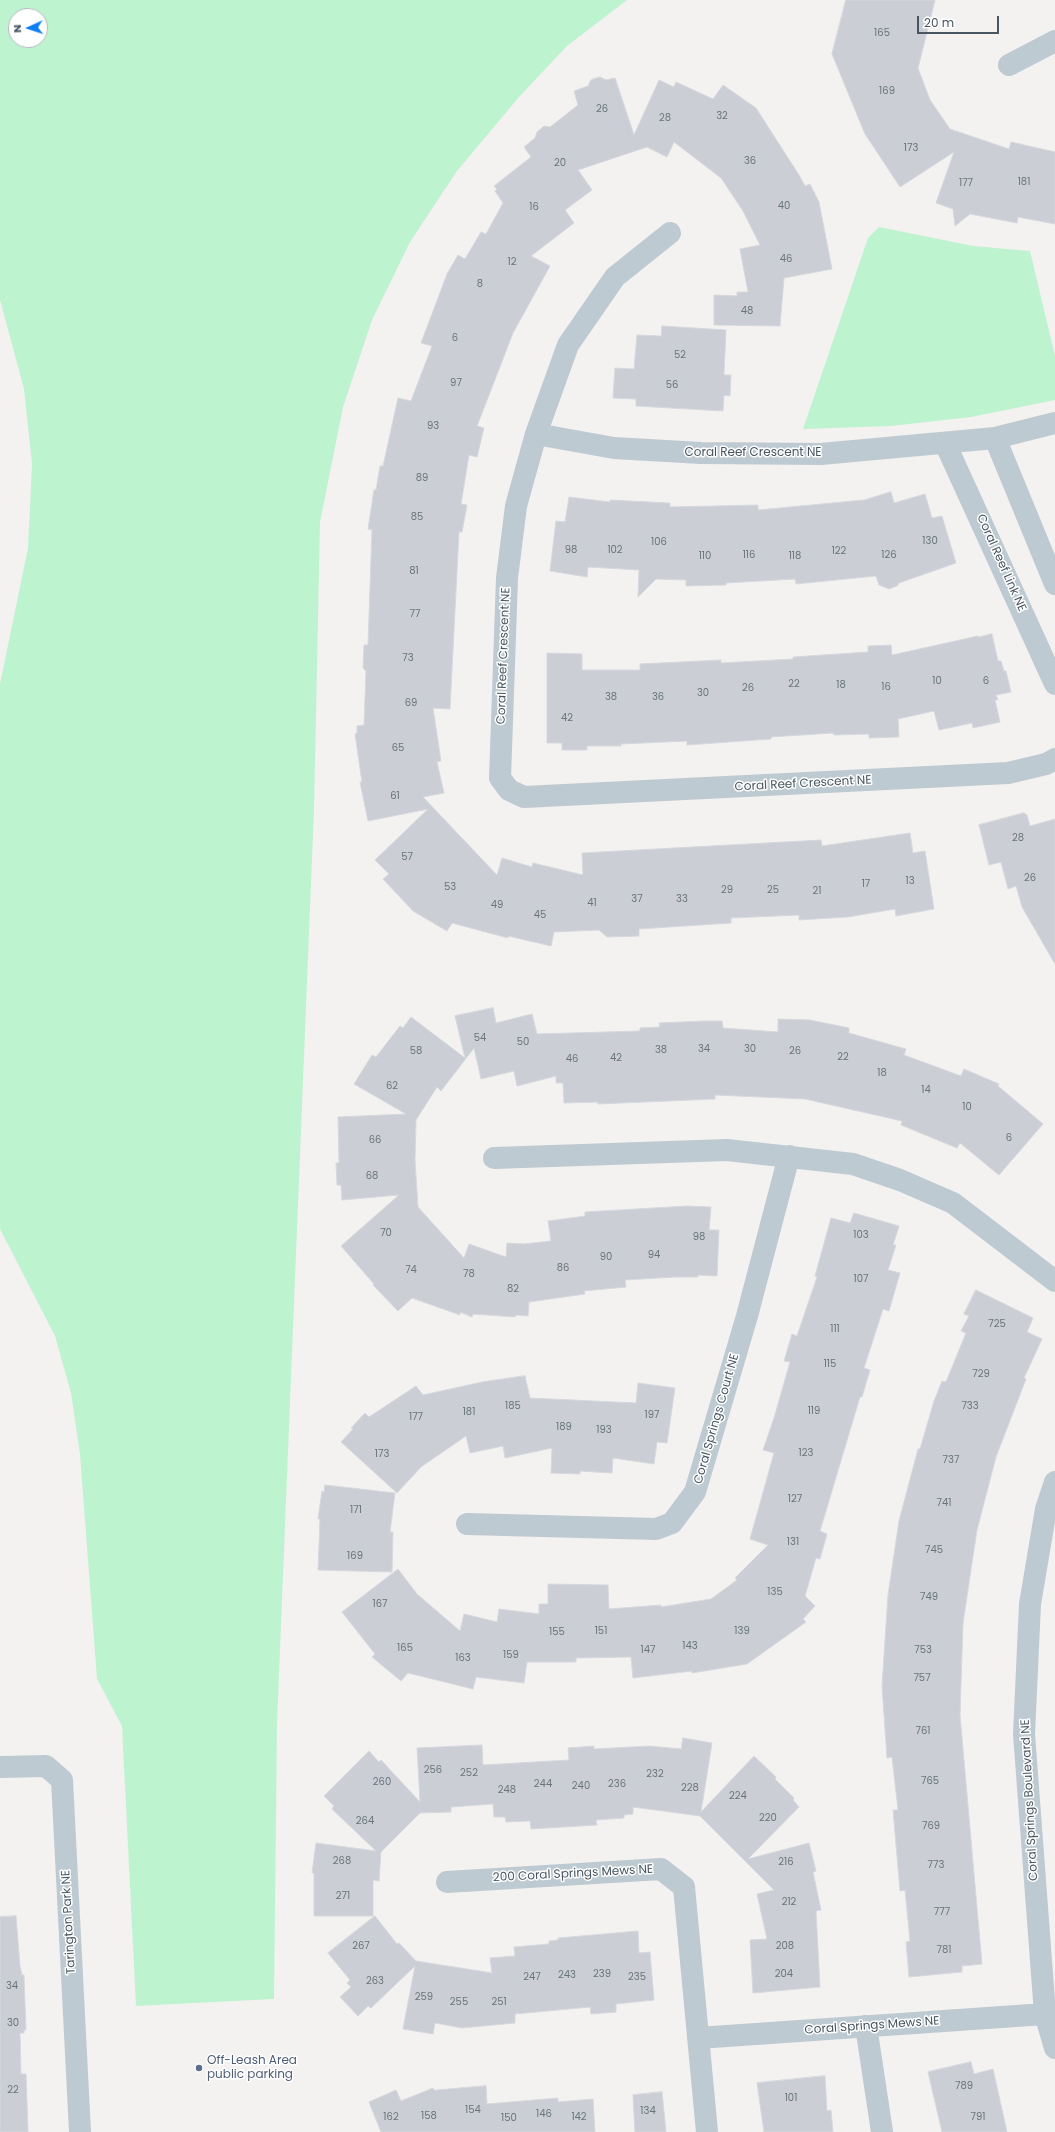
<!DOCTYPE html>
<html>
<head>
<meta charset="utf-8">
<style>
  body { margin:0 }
  #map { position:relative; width:1055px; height:2132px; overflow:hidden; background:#f4f1f1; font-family:Poppins,sans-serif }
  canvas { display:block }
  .north { position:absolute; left:8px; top:8px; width:40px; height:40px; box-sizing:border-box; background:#fff; border:1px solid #b5bbbf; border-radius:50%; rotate:267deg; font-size:11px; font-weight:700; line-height:16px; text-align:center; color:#475660 }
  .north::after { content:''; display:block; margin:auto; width:14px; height:18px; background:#0c7ff2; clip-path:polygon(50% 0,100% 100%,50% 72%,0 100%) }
  .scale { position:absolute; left:917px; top:16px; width:82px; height:18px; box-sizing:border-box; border:2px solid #475660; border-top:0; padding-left:5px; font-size:12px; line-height:14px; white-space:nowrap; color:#475660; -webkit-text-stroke:3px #fff; paint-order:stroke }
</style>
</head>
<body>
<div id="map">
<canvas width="1055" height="2132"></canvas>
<div class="north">N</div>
<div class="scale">20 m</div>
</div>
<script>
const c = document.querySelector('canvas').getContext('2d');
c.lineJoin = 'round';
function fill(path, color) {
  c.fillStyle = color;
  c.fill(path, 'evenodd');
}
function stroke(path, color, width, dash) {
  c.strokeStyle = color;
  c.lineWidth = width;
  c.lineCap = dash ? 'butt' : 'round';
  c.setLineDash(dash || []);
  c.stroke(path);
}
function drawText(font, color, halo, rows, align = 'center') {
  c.font = font + ' Poppins,sans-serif';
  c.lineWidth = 3;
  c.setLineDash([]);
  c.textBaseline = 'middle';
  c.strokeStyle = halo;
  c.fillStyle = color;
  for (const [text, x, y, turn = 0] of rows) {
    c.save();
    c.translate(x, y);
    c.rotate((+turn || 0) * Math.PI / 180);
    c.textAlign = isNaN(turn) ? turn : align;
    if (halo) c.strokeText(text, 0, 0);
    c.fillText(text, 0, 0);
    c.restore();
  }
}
const green = new Path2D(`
  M 0,0 L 627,0 L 567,46 L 519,97 L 457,171 L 410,242 L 372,320 L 343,407 L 320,522 L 314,809 L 277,1723 L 274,1999 L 136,2006 L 122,1726 L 97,1679 L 80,1454 L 71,1393 L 55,1336 L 0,1229 L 0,684 L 28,548 L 32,464 L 24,389 L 0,300 ZM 16,16 L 40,16 L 40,40 L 16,40 Z
  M 879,227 L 973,246 L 1030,251 L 1055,356 L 1055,400 L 971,417 L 891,426 L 803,429 L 868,238 Z`);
const building = new Path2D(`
  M 846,0 L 935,0 L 918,68 L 930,100 L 950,129 L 1009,149 L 1011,142 L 1055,152 L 1055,224 L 1018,217 L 1017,223 L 970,214 L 955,226 L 953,209 L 936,203 L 954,152 L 900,187 L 865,134 L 832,54 Z
  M 600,77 L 606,80 L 615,78 L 634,135 L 659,80 L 674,87 L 676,82 L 713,99 L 723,85 L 756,108 L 799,175 L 805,186 L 810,184 L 819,202 L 832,269 L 784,278 L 780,326 L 714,325 L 714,295 L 737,296 L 737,292 L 748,292 L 740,249 L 760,245 L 743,211 L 721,178 L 674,142 L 667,157 L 647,147 L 578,170 L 592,190 L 565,210 L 574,223 L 531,256 L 550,266 L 513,333 L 498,372 L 477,426 L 484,428 L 477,457 L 469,455 L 461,504 L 467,505 L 462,532 L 459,532 L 450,709 L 433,708 L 441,761 L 437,762 L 444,793 L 423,797 L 497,875 L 502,858 L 532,867 L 533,863 L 583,875 L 582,853 L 821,840 L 822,846 L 910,833 L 913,853 L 925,851 L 934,909 L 896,916 L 895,909 L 848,917 L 799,920 L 799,915 L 731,918 L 731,923 L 639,929 L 639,936 L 607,937 L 599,930 L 554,932 L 551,946 L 508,936 L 508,938 L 452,923 L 447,931 L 413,911 L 383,879 L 389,874 L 375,860 L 428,809 L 368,821 L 360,782 L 362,782 L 355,734 L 357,733 L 357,726 L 364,725 L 366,671 L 363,668 L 364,645 L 368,645 L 372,530 L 368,529 L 374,490 L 376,490 L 380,466 L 383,466 L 398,398 L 411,401 L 432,346 L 421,343 L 447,274 L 458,255 L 465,259 L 481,232 L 486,234 L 503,203 L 495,191 L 497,189 L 494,186 L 531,157 L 524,147 L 535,138 L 537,132 L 544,126 L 550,127 L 578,105 L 574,91 L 588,86 L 591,80 Z
  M 662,326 L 726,330 L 724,375 L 731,375 L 730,396 L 724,395 L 723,411 L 636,406 L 636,399 L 613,398 L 615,368 L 634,369 L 637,335 L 661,336 Z
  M 891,492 L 894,503 L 925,494 L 932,518 L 942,516 L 956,563 L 899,583 L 897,586 L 889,589 L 879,585 L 876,576 L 796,584 L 795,579 L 726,583 L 726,585 L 686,586 L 686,580 L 656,579 L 638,597 L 639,570 L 588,567 L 587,577 L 550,571 L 556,521 L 565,522 L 569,497 L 610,502 L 610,500 L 670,503 L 670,507 L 758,505 L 758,510 L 864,500 Z
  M 992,634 L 998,661 L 1001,661 L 1004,671 L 1006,671 L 1011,692 L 996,695 L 998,700 L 995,700 L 1000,722 L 973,728 L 972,723 L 939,730 L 934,711 L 898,719 L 899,737 L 869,738 L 869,734 L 834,735 L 833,733 L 771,737 L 771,739 L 687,745 L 687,741 L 621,744 L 621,746 L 587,746 L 587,750 L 562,750 L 562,743 L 547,743 L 547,653 L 582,654 L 582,670 L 640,670 L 640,664 L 721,660 L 721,663 L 793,659 L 793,657 L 868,652 L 868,646 L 891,645 L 892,655 L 978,636 L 978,637 Z
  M 1024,813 L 1027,815 L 1030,826 L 1055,819 L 1055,964 L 1022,907 L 1016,886 L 1008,889 L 1001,862 L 989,865 L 979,825 Z
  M 493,1008 L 496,1023 L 532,1014 L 537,1034 L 640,1031 L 640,1028 L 660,1027 L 659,1023 L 704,1021 L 722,1021 L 723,1028 L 778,1032 L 778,1019 L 810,1020 L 849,1028 L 849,1033 L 906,1049 L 904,1055 L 961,1076 L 964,1069 L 999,1084 L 998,1086 L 1043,1124 L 999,1175 L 960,1143 L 957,1148 L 901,1125 L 902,1121 L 805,1099 L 715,1095 L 715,1099 L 598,1104 L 598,1102 L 564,1103 L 563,1083 L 556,1083 L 556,1076 L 517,1086 L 514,1071 L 481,1079 L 474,1048 L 441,1091 L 437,1087 L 416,1120 L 415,1160 L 418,1207 L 464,1258 L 469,1244 L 506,1257 L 507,1243 L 524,1244 L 551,1241 L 548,1221 L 585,1216 L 585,1212 L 687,1206 L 711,1207 L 709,1230 L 719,1230 L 717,1276 L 698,1275 L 698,1277 L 675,1277 L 625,1280 L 626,1287 L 584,1291 L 585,1294 L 529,1302 L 528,1316 L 516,1315 L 515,1317 L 473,1314 L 472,1317 L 460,1312 L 460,1315 L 412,1298 L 398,1311 L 373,1285 L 374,1284 L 341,1246 L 399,1195 L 342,1200 L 341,1185 L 337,1185 L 336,1163 L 339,1163 L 338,1117 L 406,1114 L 354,1084 L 372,1055 L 376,1057 L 400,1026 L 403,1028 L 411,1017 L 465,1058 L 455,1016 Z
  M 854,1213 L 899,1226 L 893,1245 L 896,1245 L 888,1270 L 900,1273 L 889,1311 L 883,1309 L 864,1368 L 870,1370 L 862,1397 L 860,1397 L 820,1531 L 827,1534 L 820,1559 L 816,1558 L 805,1596 L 815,1606 L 803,1619 L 806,1622 L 747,1664 L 692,1673 L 692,1671 L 633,1678 L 631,1657 L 576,1658 L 576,1662 L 527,1662 L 524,1683 L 476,1677 L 473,1689 L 408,1673 L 401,1681 L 372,1657 L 375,1654 L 342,1612 L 398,1569 L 417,1594 L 460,1631 L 464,1614 L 497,1622 L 499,1609 L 539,1614 L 539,1604 L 548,1604 L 548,1584 L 608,1585 L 609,1609 L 661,1605 L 661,1607 L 711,1599 L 737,1580 L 735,1578 L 768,1545 L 750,1539 L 774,1453 L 763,1450 L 774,1418 L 790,1362 L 784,1361 L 792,1334 L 797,1336 L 817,1277 L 815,1276 L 831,1218 L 850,1223 Z
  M 976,1290 L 1033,1318 L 1027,1332 L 1042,1339 L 1024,1378 L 1026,1379 L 996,1457 L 977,1530 L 963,1623 L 960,1715 L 982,1964 L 962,1966 L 962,1972 L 909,1977 L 906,1942 L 910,1941 L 905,1890 L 900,1891 L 893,1810 L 898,1810 L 892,1757 L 887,1758 L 882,1686 L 888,1595 L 899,1521 L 918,1449 L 920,1449 L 934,1401 L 942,1381 L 946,1382 L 966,1333 L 961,1331 L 969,1316 L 964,1314 Z
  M 525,1376 L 530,1398 L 636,1403 L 638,1383 L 675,1388 L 667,1443 L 657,1442 L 654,1464 L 613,1458 L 612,1473 L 580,1471 L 580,1474 L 551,1473 L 552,1448 L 505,1458 L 503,1446 L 470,1453 L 466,1436 L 421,1467 L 397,1493 L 341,1442 L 353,1429 L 351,1428 L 365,1413 L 369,1417 L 416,1386 L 423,1395 L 482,1382 Z
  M 325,1485 L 395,1493 L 390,1532 L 393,1532 L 392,1572 L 318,1570 L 320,1519 L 318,1519 L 322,1491 L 324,1492 Z
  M 683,1738 L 712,1743 L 701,1812 L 754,1756 L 776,1777 L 775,1779 L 794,1798 L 793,1800 L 799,1807 L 748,1859 L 809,1843 L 816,1871 L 813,1872 L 821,1910 L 816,1911 L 820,1987 L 753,1993 L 750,1940 L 767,1939 L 757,1894 L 774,1890 L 700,1816 L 633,1807 L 633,1814 L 624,1815 L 624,1818 L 596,1820 L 597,1825 L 531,1829 L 530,1821 L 506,1822 L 505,1817 L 494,1817 L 493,1804 L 451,1807 L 451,1812 L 420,1813 L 381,1852 L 379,1881 L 373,1880 L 373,1916 L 314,1916 L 314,1873 L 312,1873 L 316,1843 L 376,1851 L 332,1809 L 334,1806 L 324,1796 L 369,1751 L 379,1762 L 381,1760 L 420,1802 L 417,1748 L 482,1745 L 483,1765 L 569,1760 L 568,1748 L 594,1746 L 594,1749 L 649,1746 L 681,1749 Z
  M 16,1916 L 20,1966 L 22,1975 L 24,1975 L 26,2030 L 24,2030 L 24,2033 L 20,2033 L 21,2074 L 26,2074 L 28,2132 L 0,2132 L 0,1917 Z
  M 375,1916 L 397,1944 L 399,1943 L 416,1961 L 492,1973 L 490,1958 L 515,1956 L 514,1947 L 549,1944 L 549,1941 L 558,1940 L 558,1938 L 638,1931 L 639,1953 L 650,1952 L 654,2000 L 616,2004 L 616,2012 L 591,2014 L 590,2007 L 515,2014 L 515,2023 L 462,2028 L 435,2023 L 433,2034 L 403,2029 L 415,1966 L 371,2008 L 368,2006 L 358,2016 L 340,1997 L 351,1987 L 347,1983 L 350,1980 L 328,1953 Z
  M 971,2062 L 974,2074 L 993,2069 L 1007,2132 L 942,2132 L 928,2072 Z
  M 825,2076 L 827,2111 L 831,2110 L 833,2132 L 764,2132 L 757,2083 Z
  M 486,2086 L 487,2104 L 558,2098 L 558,2102 L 593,2099 L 595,2132 L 381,2132 L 369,2102 L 396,2090 L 401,2101 L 433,2088 L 434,2090 Z
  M 662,2092 L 666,2132 L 635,2132 L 633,2095 Z`);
const minor = new Path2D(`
  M 1009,65 L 1055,41
  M 670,233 L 615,277 L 568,345 L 536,434 L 516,506 L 507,578 L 500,778 L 509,790 L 524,797 L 1008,773 L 1046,764 L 1055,759
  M 536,434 L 614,448 L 701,453 L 821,454 L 995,438 L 1055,423
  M 995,438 L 1055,584
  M 945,443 L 1055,684
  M 494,1158 L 727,1150 L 853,1164 L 900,1180 L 953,1203 L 1055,1281
  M 1055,1482 L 1046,1509 L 1030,1604 L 1024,1734 L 1045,2014 L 1055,2048
  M 467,1524 L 656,1529 L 672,1523 L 695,1492 L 747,1316 L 789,1156
  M 0,1767 L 46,1766 L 62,1780 L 80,2132
  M 447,1882 L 661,1869 L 684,1887 L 707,2132
  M 866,2026 L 882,2132
  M 698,2038 L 1045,2014`);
const markers = [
  [199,2068,4,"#5c6f8a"]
];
const numberNames = [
  ["165",882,33],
  ["169",887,91],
  ["26",602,109],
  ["32",722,116],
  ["28",665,118],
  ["173",911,148],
  ["36",750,161],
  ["20",560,163],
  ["181",1024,182],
  ["177",966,183],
  ["40",784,206],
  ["16",534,207],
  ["46",786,259],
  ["12",512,262],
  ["8",480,284],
  ["48",747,311],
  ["6",455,338],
  ["52",680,355],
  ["97",456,383],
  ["56",672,385],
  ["93",433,426],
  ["89",422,478],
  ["85",417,517],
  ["130",930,541],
  ["106",659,542],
  ["98",571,550],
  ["102",615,550],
  ["122",839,551],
  ["116",749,555],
  ["126",889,555],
  ["110",705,556],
  ["118",795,556],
  ["81",414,571],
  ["77",415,614],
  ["73",408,658],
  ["10",937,681],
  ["6",986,681],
  ["22",794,684],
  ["18",841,685],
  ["16",886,687],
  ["26",748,688],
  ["30",703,693],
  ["38",611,697],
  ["36",658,697],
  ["69",411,703],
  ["42",567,718],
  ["65",398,748],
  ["61",395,796],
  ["28",1018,838],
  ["57",407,857],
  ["26",1030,878],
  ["13",910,881],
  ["17",866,884],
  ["53",450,887],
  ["29",727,890],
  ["25",773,890],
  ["21",817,891],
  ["37",637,899],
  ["33",682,899],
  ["41",592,903],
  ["49",497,905],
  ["45",540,915],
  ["54",480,1038],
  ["50",523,1042],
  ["34",704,1049],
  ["30",750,1049],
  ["38",661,1050],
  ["58",416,1051],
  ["26",795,1051],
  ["22",843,1057],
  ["42",616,1058],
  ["46",572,1059],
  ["18",882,1073],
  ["62",392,1086],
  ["14",926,1090],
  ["10",967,1107],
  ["6",1009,1138],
  ["66",375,1140],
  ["68",372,1176],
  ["70",386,1233],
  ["103",861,1235],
  ["98",699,1237],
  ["94",654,1255],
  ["90",606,1257],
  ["86",563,1268],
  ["74",411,1270],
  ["78",469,1274],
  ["107",861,1279],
  ["82",513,1289],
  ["725",997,1324],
  ["111",835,1329],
  ["115",830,1364],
  ["729",981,1374],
  ["185",513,1406],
  ["733",970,1406],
  ["119",814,1411],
  ["181",469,1412],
  ["197",652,1415],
  ["177",416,1417],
  ["189",564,1427],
  ["193",604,1430],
  ["123",806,1453],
  ["173",382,1454],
  ["737",951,1460],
  ["127",795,1499],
  ["741",944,1503],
  ["171",356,1510],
  ["131",793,1542],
  ["745",934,1550],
  ["169",355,1556],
  ["135",775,1592],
  ["749",929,1597],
  ["167",380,1604],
  ["151",601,1631],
  ["139",742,1631],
  ["155",557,1632],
  ["143",690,1646],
  ["165",405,1648],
  ["147",648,1650],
  ["753",923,1650],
  ["159",511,1655],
  ["163",463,1658],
  ["757",922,1678],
  ["761",923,1731],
  ["256",433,1770],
  ["252",469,1773],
  ["232",655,1774],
  ["765",930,1781],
  ["260",382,1782],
  ["244",543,1784],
  ["236",617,1784],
  ["240",581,1786],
  ["228",690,1788],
  ["248",507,1790],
  ["224",738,1796],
  ["220",768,1818],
  ["264",365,1821],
  ["769",931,1826],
  ["268",342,1861],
  ["216",786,1862],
  ["773",936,1865],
  ["271",343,1896],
  ["212",789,1902],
  ["777",942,1912],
  ["267",361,1946],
  ["208",785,1946],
  ["781",944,1950],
  ["239",602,1974],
  ["204",784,1974],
  ["243",567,1975],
  ["247",532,1977],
  ["235",637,1977],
  ["263",375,1981],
  ["34",12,1986],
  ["259",424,1997],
  ["255",459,2002],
  ["251",499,2002],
  ["30",13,2023],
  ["789",964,2086],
  ["22",13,2090],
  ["101",791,2098],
  ["154",473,2110],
  ["134",648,2111],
  ["146",544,2114],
  ["158",429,2116],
  ["162",391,2117],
  ["142",579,2117],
  ["791",978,2117],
  ["150",509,2118]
];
const streetNames = [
  ["Coral Reef Crescent NE",753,453],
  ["Coral Reef Link NE",1001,563,66],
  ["Coral Reef Crescent NE",504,656,-88],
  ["Coral Reef Crescent NE",803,784,-3],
  ["Coral Springs Court NE",717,1419,-74],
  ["Coral Springs Boulevard NE",1030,1800,-93],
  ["200 Coral Springs Mews NE",573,1874,-3],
  ["Tarington Park NE",69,1922,-93],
  ["Coral Springs Mews NE",872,2026,-4]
];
const serviceNames = [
  ["Off-Leash Area",207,2061],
  ["public parking",207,2075]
];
fill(green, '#bef3cf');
fill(building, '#cbced4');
stroke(building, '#d5d8dd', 1);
stroke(minor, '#becad1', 22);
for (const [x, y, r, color] of markers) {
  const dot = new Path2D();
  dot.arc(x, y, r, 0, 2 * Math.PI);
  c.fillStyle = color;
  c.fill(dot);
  stroke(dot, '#fff', 1.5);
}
drawText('10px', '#68747d', null, numberNames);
drawText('12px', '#475660', '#fff', streetNames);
drawText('12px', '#4e5e75', '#fff', serviceNames, 'left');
</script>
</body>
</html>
